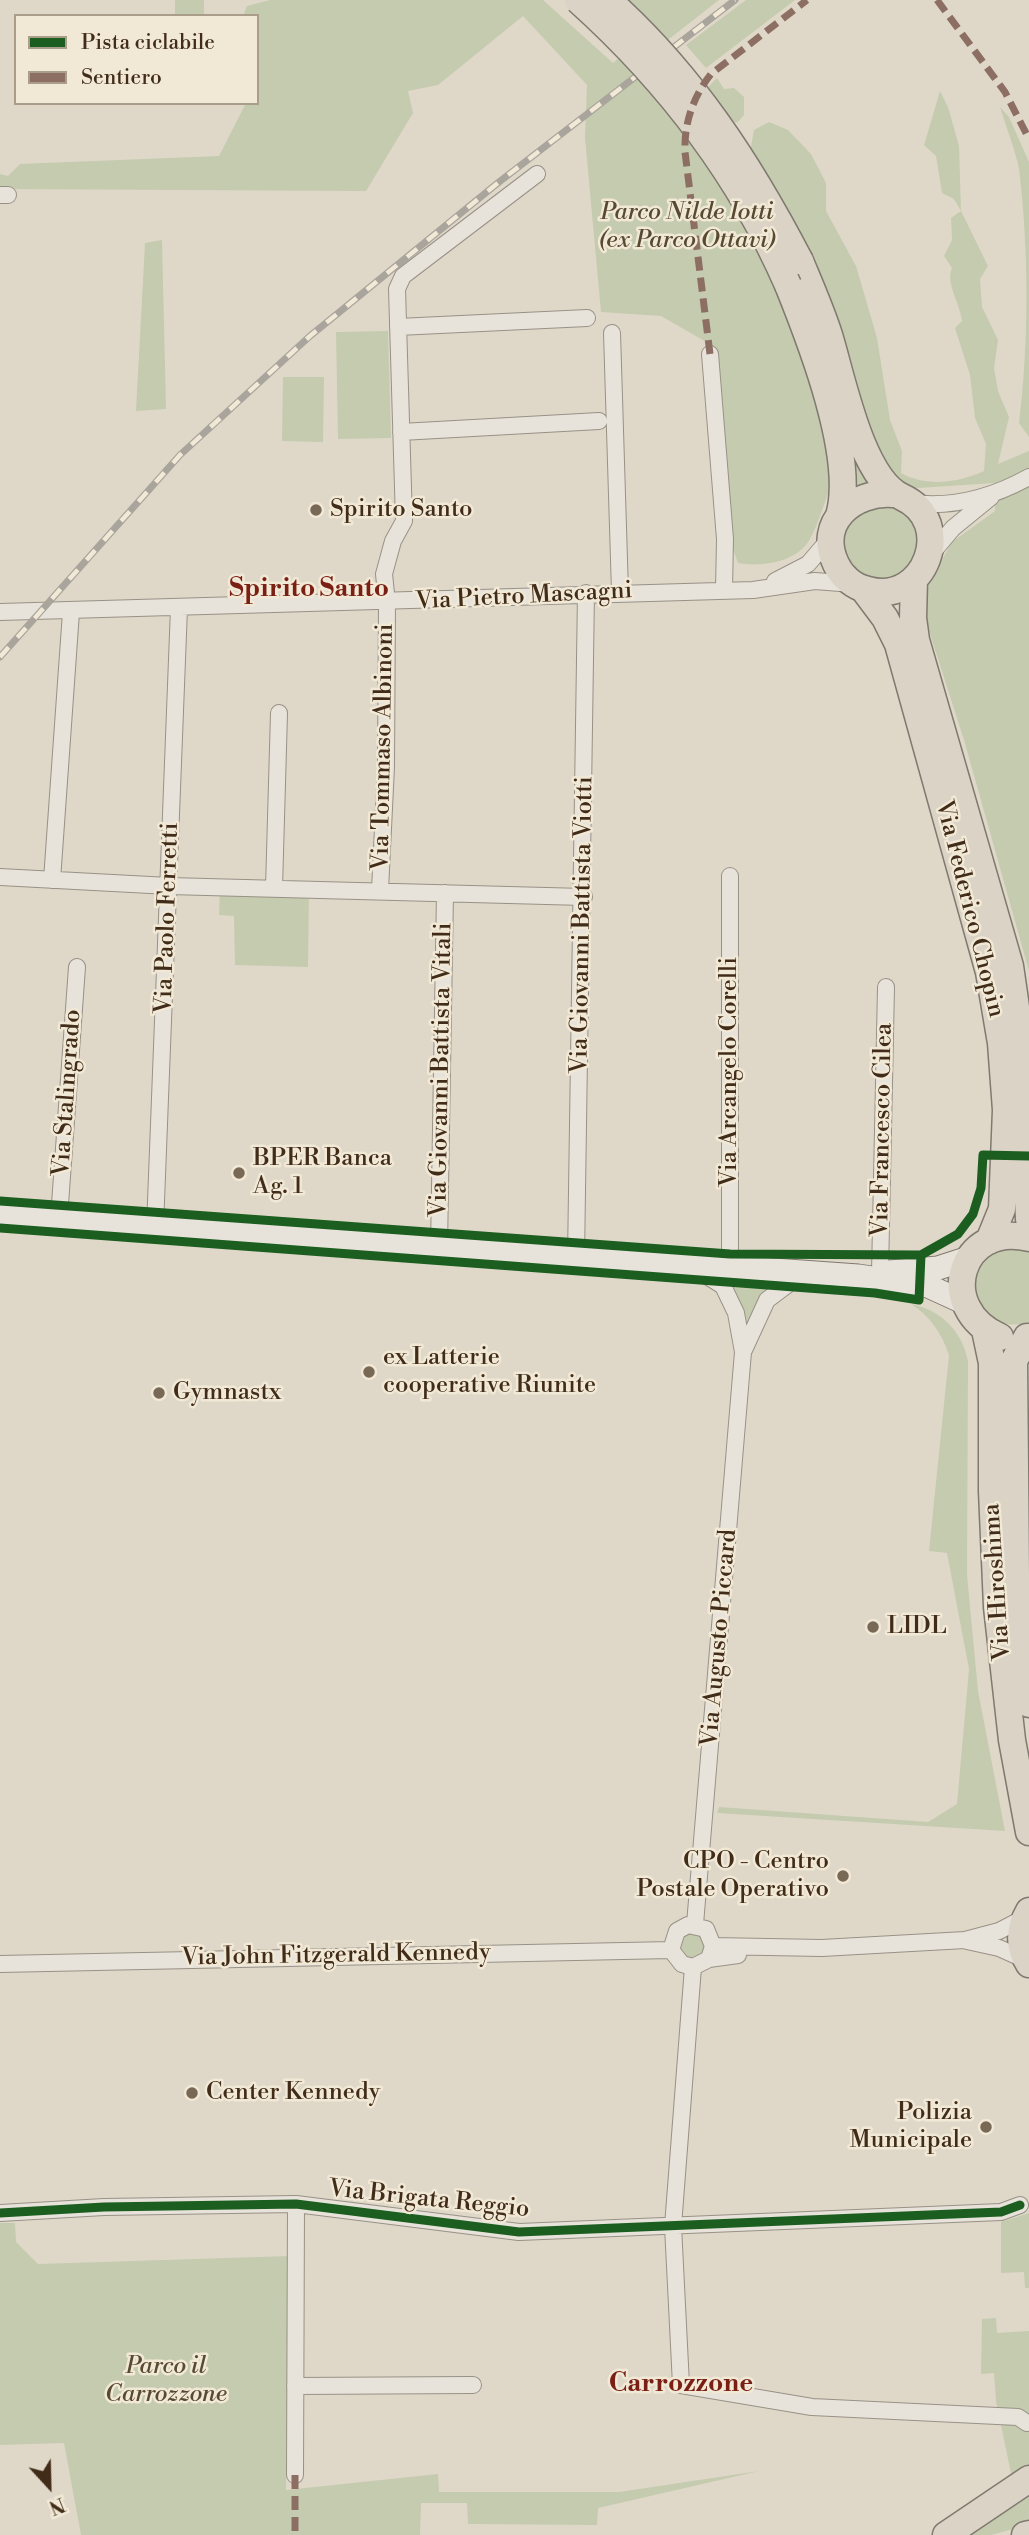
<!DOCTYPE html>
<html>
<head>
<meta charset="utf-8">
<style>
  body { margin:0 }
  #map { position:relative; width:1029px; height:2535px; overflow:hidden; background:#dfd8c9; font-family:"Libre Bodoni",serif }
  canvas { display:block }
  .legend { position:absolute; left:14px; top:14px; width:245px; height:91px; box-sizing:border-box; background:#f1e8d5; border:2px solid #aa9d89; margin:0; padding:9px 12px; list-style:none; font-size:21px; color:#402c18 }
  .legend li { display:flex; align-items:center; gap:14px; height:35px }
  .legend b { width:35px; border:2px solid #aa9d89 }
  .north { position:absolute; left:14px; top:2451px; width:70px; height:70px; -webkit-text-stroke:5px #f1e8d5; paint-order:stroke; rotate:158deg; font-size:19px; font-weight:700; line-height:28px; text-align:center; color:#402c18 }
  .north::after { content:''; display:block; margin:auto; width:24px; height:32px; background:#402c18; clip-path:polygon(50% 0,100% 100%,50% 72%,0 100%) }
</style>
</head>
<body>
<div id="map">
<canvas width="1029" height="2535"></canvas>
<ul class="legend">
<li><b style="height:9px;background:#1b5e20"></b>Pista ciclabile</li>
<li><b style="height:9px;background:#8d6e63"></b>Sentiero</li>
</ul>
<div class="north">N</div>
</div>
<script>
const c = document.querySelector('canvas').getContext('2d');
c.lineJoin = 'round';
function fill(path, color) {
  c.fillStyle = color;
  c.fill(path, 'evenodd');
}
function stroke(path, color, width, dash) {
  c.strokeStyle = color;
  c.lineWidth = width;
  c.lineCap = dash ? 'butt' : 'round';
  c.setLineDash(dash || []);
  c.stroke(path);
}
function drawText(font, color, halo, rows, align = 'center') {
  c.font = font + ' "Libre Bodoni",serif';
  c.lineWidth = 5;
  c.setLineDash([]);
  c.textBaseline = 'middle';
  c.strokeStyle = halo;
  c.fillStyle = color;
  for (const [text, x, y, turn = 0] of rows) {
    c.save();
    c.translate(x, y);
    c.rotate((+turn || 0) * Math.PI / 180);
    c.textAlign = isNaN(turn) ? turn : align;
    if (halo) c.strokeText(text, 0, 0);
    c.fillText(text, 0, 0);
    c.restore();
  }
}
const green = new Path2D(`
  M 175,0 L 204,0 L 204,16 L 175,16 Z
  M 270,0 L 543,0 L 613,63 L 651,30 L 618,0 L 719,0 L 664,43 L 704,91 L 717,78 L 724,89 L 734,88 L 744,97 L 744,115 L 738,122 L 730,123 L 750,152 L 754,130 L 769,122 L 788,130 L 811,154 L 826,183 L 826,211 L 856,266 L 877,338 L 890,420 L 902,451 L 901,473 C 926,487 958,483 984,471 L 986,444 L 975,418 L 970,375 L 955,328 L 962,321 C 960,303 945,283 952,268 L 944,256 L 952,240 L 951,218 L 961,211 L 954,199 L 942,193 L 936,156 L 924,145 L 940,91 L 948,107 L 959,146 L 961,211 L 988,266 L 980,279 L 982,307 L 998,340 L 994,368 L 998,391 L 1009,417 L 998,464 L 1029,451 L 1029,971 L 964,740 L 923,612 L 929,583 L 952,542 L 995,511 L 994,483 L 828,494 C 822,509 816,532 806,545 C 791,563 759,567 738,563 L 731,543 L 715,347 L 661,316 L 601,312 L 585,138 L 587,85 L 523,16 L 438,85 L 408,91 L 413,113 L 366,191 L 0,189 L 0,174 L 8,176 L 20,164 L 219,156 L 246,103 L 257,103 L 257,16 L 243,16 L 247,6 Z
  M 746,0 L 795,0 L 706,68 L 686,45 Z
  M 1000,107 L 1009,117 L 1029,162 L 1029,437 L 1019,423 C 1029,342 1029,251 1019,169 C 1015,149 1006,127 1000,107 Z
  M 162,240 L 166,409 L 136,411 L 145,243 Z
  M 388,331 L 391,438 L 338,439 L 336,332 Z
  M 283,377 L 324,377 L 323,442 L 282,441 Z
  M844 542a37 37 0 1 1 74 0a37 37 0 1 1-74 0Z
  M 220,887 L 309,889 L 308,967 L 235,965 L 234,916 L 219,915 Z
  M 1029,1248 L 1029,1322 C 981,1337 956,1282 994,1250 Z
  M 716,1282 L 785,1287 L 767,1301 L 743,1352 Z
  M 911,1304 C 941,1310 962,1331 968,1361 L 967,1575 L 978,1691 L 1005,1831 L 717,1813 L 719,1807 L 928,1822 L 957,1804 L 969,1669 L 947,1553 L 929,1551 L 949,1355 C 942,1334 930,1316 911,1304 Z
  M 687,1932 L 696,1932 L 704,1938 L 705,1952 L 695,1960 L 682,1956 L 678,1943 Z
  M 1029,2213 L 1029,2288 L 1025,2288 L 1024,2272 L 1001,2273 L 1001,2222 Z
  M 0,2223 L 15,2223 L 16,2242 L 38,2264 L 290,2256 L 286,2490 L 438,2474 L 439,2492 L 619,2492 L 759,2471 L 598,2508 L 597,2525 L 468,2524 L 467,2503 L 421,2503 L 420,2535 L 81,2535 L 64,2443 L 0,2445 Z
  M 996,2318 L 997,2333 L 1029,2331 L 1029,2471 L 1013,2483 L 996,2401 L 994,2373 L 981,2374 L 982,2319 Z
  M 1029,2487 L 1029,2525 L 991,2535 L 958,2535 Z`);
const street = new Path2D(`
  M 0,195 L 8,195
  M 398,327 L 587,318
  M 612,333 L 620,592
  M 710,354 L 725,539 L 724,589
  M 401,432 L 599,421
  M 912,503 C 954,508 993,497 1029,477
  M 932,553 L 953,528 L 991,497
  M 775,581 L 808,564 L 832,536
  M 0,612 L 753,590 L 815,581 L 853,584
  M 0,877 L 169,886 L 584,897
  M 52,880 L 71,612
  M 274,888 L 279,713
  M 380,890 L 386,767 L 387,603 L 384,574 L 393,541 L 404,521 L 397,289 L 403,276 L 537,174
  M 59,1218 L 77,967
  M 155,1227 L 179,608
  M 439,1247 L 445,893
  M 576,1257 L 586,593
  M 691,1266 L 723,1286 L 736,1313 L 743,1352 L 695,1924
  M 730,1267 L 730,876
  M 880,1273 L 886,987
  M 744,1350 L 767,1300 L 803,1273
  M 967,1941 L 999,1948 L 1026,1960
  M 713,1946 L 822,1948 L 965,1940 L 999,1931 L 1024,1918
  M 709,1959 L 713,1946 L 706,1929 L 688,1925 L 677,1931 L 671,1950 L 682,1964 L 693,1967 L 709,1959 L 738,1955
  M 0,1964 L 671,1950
  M 693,1967 L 673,2226 L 681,2385 L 812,2407 L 1018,2417 L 1027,2423
  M 0,2213 L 104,2207 L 296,2204 L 519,2232 L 1001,2212 L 1020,2205
  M 295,2386 L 473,2385
  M 295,2475 L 296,2204`);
const secondary = new Path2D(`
  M 0,1215 L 858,1276 L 928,1286 L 963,1302
  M 889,1272 L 938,1268 L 969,1258`);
const primary = new Path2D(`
  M 800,261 C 810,285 821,310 829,335 C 842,377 861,478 902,497 C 957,522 925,606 868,590 C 854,587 842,577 836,564 C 816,522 854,491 893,494
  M 788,285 C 811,342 856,457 839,516
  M 914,580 L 913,618 L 916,640 L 1010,966 L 1021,1042 L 1029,1219
  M 864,590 L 885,618 L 898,644 L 989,972 L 1001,1043 L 1006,1110 L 1002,1209 L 989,1241
  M 985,1330 L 992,1363 L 992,1491 L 997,1607 L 1012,1740 L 1029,1832
  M 1000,1337 C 934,1308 960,1221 1029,1238
  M 1027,1337 L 1014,1361 L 1016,1574 L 1029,1704
  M 1029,1911 C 1019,1928 1018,1947 1029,1964
  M 946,2535 L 1029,2479
  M 1025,2535 L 1029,2534`);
const rail = new Path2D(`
  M 0,657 L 180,455 L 310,336 L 499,182 L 735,0`);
const primaryBridge = new Path2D(`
  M 578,0 C 667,80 740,175 788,285
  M 608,0 C 691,74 749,163 800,261`);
const quiet = new Path2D(`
  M 937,0 L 1005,92 L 1029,139
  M 710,354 L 685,152 C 684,123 693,97 711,74 L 807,0
  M 295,2475 L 295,2535`);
const cycleway = new Path2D(`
  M 0,1201 L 730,1254 L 921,1255 L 958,1234 L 973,1214 L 981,1188 L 983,1155 L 1029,1156
  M 0,1228 L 875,1293 L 919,1300 L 921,1255
  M 0,2213 L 104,2207 L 296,2204 L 519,2232 L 1001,2212 L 1020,2205`);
const markers = [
  [316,510,7,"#786856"],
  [239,1173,7,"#786856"],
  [369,1372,7,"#786856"],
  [159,1393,7,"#786856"],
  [873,1627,7,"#786856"],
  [843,1876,7,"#786856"],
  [192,2093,7,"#786856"],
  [986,2127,7,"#786856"]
];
const parkNames = [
  ["Parco Nilde Iotti",687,213],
  ["(ex Parco Ottavi)",687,241],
  ["Parco il",166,2367],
  ["Carrozzone",166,2395]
];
const poiNames = [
  ["Spirito Santo",330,510],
  ["BPER Banca",253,1159],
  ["Ag. 1",253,1187],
  ["ex Latterie",383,1358],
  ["cooperative Riunite",383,1386],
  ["Gymnastx",173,1393],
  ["LIDL",887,1627],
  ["CPO - Centro",829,1862,"right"],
  ["Postale Operativo",829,1890,"right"],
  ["Center Kennedy",206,2093],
  ["Polizia",972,2113,"right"],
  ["Municipale",972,2141,"right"]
];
const streetNames = [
  ["Via Pietro Mascagni",524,597,-3],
  ["Via Tommaso Albinoni",384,747,-89],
  ["Via Federico Chopin",969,909,76],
  ["Via Paolo Ferretti",168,918,-88],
  ["Via Giovanni Battista Viotti",583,925,-89],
  ["Via Giovanni Battista Vitali",442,1070,-89],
  ["Via Arcangelo Corelli",730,1072,-90],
  ["Via Stalingrado",68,1093,-86],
  ["Via Francesco Cilea",883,1130,-89],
  ["Via Hiroshima",998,1582,-94],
  ["Via Augusto Piccard",720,1638,-85],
  ["Via John Fitzgerald Kennedy",336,1956,-1],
  ["Via Brigata Reggio",429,2200,6]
];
const neighbourhoodNames = [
  ["Spirito Santo",309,590],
  ["Carrozzone",681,2385]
];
fill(green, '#c5cbae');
stroke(street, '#989186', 18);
stroke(secondary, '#80796f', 25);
stroke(primary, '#80796f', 29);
stroke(street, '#e7e3db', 16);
stroke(secondary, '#e7e3db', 23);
stroke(primary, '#dad3c6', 26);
stroke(rail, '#a9a49c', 7);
stroke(rail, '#f1e8d5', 4.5, [13]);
stroke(primaryBridge, '#80796f', 29, []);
stroke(primaryBridge, '#dad3c6', 26);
stroke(quiet, '#8d6e63', 7, [14, 7]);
stroke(cycleway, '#1b5e20', 9);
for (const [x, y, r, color] of markers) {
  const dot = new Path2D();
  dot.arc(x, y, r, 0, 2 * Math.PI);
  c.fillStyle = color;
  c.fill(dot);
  stroke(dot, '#f1e8d5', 2.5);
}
drawText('italic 24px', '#564a31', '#f1e8d5', parkNames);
drawText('24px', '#402c18', '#f1e8d5', poiNames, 'left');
drawText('24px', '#402c18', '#f1e8d5', streetNames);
drawText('bold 26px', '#7a1f14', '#f1e8d5', neighbourhoodNames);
</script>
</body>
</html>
